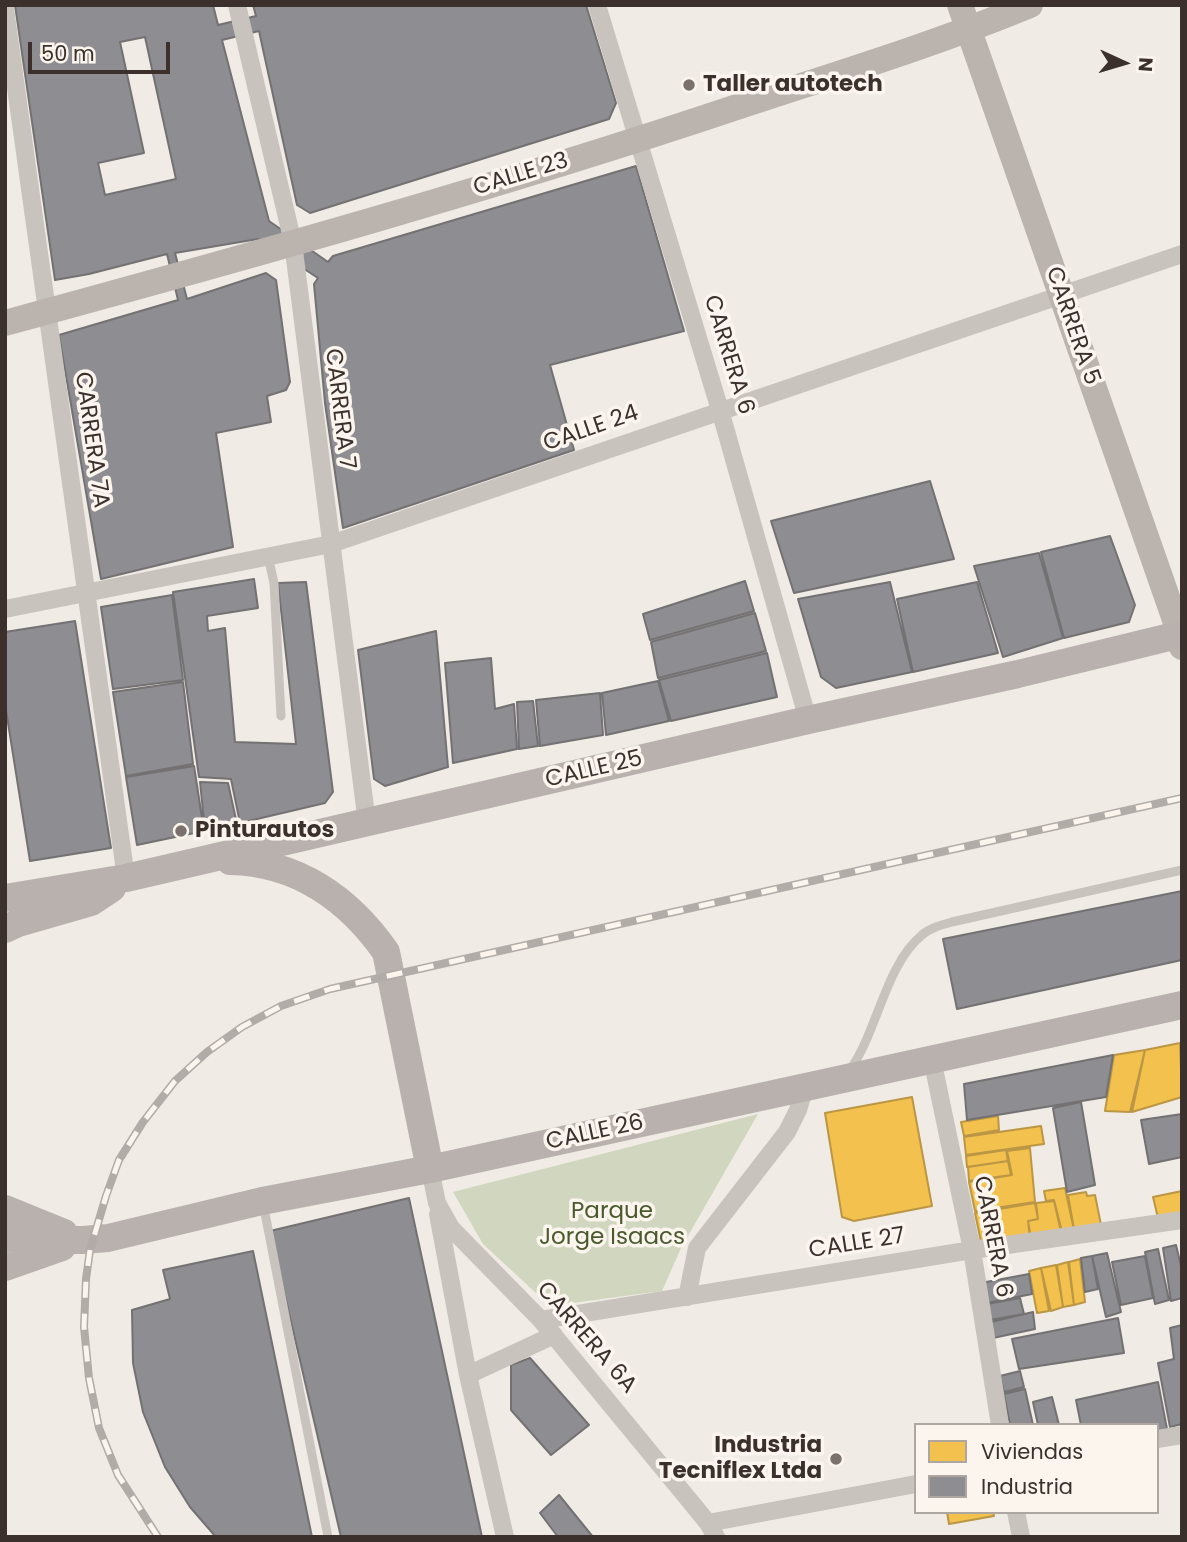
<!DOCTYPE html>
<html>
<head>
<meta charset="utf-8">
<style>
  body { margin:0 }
  #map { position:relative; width:1187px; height:1542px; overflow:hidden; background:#f0ebe5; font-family:Poppins,sans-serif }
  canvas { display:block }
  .frame { position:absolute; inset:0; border:7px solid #3b302b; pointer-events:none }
  .legend { position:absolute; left:914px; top:1423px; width:245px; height:91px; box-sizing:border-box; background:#fbf5ee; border:2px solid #aea6a0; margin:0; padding:9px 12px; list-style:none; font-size:21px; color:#3b302b }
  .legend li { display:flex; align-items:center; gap:14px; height:35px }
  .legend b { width:35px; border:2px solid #aea6a0 }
  .north { position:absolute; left:1089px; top:28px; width:70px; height:70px; -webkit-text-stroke:5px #fbf5ee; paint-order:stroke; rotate:94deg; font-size:19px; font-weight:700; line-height:28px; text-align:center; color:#3b302b }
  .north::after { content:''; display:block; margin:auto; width:24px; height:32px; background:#3b302b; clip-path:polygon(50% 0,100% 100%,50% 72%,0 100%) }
  .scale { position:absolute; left:28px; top:42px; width:142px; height:32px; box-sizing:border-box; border:4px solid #3b302b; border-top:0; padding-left:9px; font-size:21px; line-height:24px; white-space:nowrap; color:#3b302b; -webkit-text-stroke:5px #fbf5ee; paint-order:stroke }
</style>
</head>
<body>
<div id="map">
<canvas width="1187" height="1542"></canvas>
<div class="frame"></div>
<ul class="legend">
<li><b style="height:19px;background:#f2c14e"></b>Viviendas</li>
<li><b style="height:19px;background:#8d8d92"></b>Industria</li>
</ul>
<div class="north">N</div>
<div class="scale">50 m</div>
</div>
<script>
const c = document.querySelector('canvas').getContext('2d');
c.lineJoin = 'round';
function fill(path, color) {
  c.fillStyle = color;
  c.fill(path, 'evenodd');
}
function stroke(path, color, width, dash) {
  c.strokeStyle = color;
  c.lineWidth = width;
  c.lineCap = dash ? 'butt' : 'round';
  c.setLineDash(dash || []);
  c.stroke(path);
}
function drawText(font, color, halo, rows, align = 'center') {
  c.font = font + ' Poppins,sans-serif';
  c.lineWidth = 7;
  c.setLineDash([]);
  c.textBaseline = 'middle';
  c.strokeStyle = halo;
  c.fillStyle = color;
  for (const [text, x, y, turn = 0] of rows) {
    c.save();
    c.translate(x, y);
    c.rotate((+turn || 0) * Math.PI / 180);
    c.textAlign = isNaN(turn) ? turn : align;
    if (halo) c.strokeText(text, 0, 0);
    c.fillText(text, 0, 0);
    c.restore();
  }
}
const green = new Path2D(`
  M 758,1114 L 681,1248 L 662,1291 L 550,1306 L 483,1244 L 453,1192 Z`);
const homes = new Path2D(`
  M 1180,1043 L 1182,1097 L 1132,1112 L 1145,1050 Z
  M 1145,1050 L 1130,1112 L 1105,1111 L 1114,1055 Z
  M 912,1097 L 932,1206 L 854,1221 L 842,1217 L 825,1113 Z
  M 998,1116 L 999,1130 L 964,1136 L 961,1122 Z
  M 1041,1126 L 1044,1144 L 966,1155 L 964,1137 Z
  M 1030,1148 L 1035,1202 L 975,1211 L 969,1182 L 1012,1175 L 1007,1151 Z
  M 1006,1150 L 1008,1161 L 967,1167 L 966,1156 Z
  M 1008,1161 L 1011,1175 L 969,1181 L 968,1167 Z
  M 1065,1188 L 1074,1230 L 1062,1232 L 1054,1200 L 1046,1201 L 1044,1191 Z
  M 1182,1191 L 1182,1215 L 1158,1218 L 1153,1197 Z
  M 1086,1192 L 1087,1196 L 1095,1195 L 1101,1225 L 1074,1229 L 1068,1195 Z
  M 1054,1201 L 1061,1232 L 1031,1238 L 1028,1221 L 1038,1219 L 1036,1203 Z
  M 1035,1203 L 1038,1219 L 1028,1221 L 1030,1238 L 982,1247 L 975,1213 Z
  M 1080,1259 L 1085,1302 L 1074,1305 L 1069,1262 Z
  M 1068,1262 L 1074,1305 L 1063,1307 L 1057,1265 Z
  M 1056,1265 L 1063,1307 L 1051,1311 L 1041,1268 Z
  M 1041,1268 L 1049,1311 L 1037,1313 L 1029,1271 Z
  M 947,1512 L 993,1512 L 994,1516 L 949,1524 Z`);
const industry = new Path2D(`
  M 15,5 L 213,5 L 218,25 L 256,16 L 253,5 L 586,5 L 616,103 L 609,119 L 310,213 L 297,205 L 259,31 L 222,40 L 269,221 L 328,262 L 333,256 L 636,166 L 684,331 L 550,365 L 574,450 L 343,528 L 325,403 L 314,284 L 318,278 L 258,239 L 175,253 L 187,299 L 266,273 L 276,280 L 290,382 L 286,390 L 267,396 L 271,422 L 216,433 L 233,547 L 101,579 L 59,335 L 178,300 L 167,254 L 89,274 L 55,280 ZM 145,37 L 176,179 L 105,195 L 98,163 L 144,153 L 120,42 Z
  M 930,481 L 954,559 L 794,593 L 771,521 Z
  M 1110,536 L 1135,605 L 1129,622 L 1064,638 L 1041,552 Z
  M 1039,553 L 1063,638 L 1003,657 L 974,566 Z
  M 254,579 L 258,608 L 207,616 L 208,631 L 225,628 L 235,742 L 296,744 L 278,583 L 306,582 L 333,792 L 325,803 L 240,823 L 231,779 L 199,777 L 173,592 Z
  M 745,581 L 754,611 L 650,640 L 643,614 Z
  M 890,582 L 912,672 L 836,688 L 821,677 L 798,599 Z
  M 977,582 L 998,653 L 913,672 L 897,599 Z
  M 172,595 L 183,680 L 113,689 L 101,607 Z
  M 755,613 L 766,651 L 658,678 L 651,642 Z
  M 75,621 L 111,848 L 30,861 L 5,704 L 5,632 Z
  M 436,631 L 448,767 L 385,786 L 374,779 L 358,650 Z
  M 767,653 L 777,697 L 671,721 L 659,680 Z
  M 491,658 L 495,709 L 514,704 L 517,749 L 453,763 L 445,663 Z
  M 658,681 L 669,721 L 606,735 L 602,693 Z
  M 183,682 L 193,764 L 126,776 L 113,692 Z
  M 600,693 L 603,735 L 540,746 L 536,700 Z
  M 533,701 L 538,746 L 519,749 L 517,702 Z
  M 194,766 L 204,831 L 137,845 L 126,777 Z
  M 200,782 L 228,783 L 237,824 L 205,831 Z
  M 1182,891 L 1182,960 L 957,1009 L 943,939 Z
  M 1113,1055 L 1106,1097 L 967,1120 L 964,1084 Z
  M 1081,1102 L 1095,1185 L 1067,1192 L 1053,1108 Z
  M 1182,1114 L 1182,1157 L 1149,1164 L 1141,1120 Z
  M 409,1198 L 482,1537 L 341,1537 L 270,1231 Z
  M 1176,1245 L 1182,1270 L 1182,1298 L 1171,1301 L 1163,1248 Z
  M 1158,1249 L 1169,1300 L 1155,1304 L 1145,1252 Z
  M 253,1251 L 312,1537 L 216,1537 L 190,1507 L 165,1467 L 143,1412 L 133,1363 L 132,1310 L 170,1299 L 163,1270 Z
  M 1107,1253 L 1121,1312 L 1106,1317 L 1092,1256 Z
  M 1092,1256 L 1098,1289 L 1085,1292 L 1081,1258 Z
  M 1145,1256 L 1153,1298 L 1121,1305 L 1112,1262 Z
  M 1029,1274 L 1032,1294 L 987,1303 L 984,1287 L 986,1282 Z
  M 1020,1298 L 1024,1314 L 990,1320 L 987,1304 Z
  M 1033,1312 L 1035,1329 L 993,1338 L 991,1322 Z
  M 1118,1318 L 1124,1353 L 1019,1369 L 1012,1339 Z
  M 1182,1325 L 1182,1424 L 1170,1427 L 1158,1363 L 1174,1359 L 1170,1328 Z
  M 530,1358 L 589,1425 L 551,1455 L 511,1410 L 511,1365 Z
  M 1020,1371 L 1024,1387 L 1004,1392 L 1000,1376 Z
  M 1158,1382 L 1167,1429 L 1157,1431 L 1157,1425 L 1081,1425 L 1076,1400 Z
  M 1025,1389 L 1033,1425 L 1010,1425 L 1004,1394 Z
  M 1052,1397 L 1059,1425 L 1038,1425 L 1033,1402 Z
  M 559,1495 L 593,1537 L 558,1537 L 540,1513 Z`);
const lane = new Path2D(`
  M 268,556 L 274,583 L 281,716
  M 849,1071 C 877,1034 885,965 922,935 C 930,928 941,925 952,922 L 1182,870
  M 263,1203 L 328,1537`);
const street = new Path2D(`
  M 237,5 L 293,243 L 367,823
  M 597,5 L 720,410 L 808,720
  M 5,9 L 126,878
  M 5,609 L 331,544 L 1182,254
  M 932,1059 L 972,1250 L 1000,1425
  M 430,1169 L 437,1203 L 451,1228 L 541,1320 L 708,1523 L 716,1537
  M 438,1214 L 468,1375
  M 687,1297 L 697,1248 L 787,1132 L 798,1110 L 805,1087
  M 541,1320 L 972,1250 L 1182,1220
  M 1157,1439 L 1182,1435
  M 1016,1512 L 1021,1537
  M 708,1523 L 916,1484
  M 505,1537 L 468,1375 L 554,1335`);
const secondary = new Path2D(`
  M 960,5 L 1180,634 L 1182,647
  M 5,323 C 251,256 498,187 740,106 C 837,74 936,44 1030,5`);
const primary = new Path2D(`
  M 230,861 C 297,862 349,899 386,952 L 430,1169
  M 5,898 L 126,878 L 808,720 L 1018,674 L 1182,634
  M 5,929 L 18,923 L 91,902 L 112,888
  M 5,1209 L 64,1233
  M 5,1238 L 82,1240 L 108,1238 L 262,1201 L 430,1169 L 1182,1005
  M 5,1267 L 62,1247`);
const rail = new Path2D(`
  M 158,1537 L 118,1475 L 99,1428 L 89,1378 L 84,1327 L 86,1279 L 90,1250 L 106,1196 L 119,1160 L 143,1122 L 175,1081 L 207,1052 L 242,1027 L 281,1006 L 330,989 L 1182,798`);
const markers = [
  [689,85,7,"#7a716c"],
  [181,831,7,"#7a716c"],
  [836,1459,7,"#7a716c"]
];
const poiNames = [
  ["Taller autotech",703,85],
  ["Pinturautos",195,831],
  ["Industria",822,1446,"right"],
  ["Tecniflex Ltda",822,1472,"right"]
];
const streetNames = [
  ["CALLE 23",521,175,-17],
  ["CARRERA 5",1072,326,71],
  ["CARRERA 6",728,355,73],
  ["CARRERA 7",339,409,83],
  ["CALLE 24",591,429,-19],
  ["CARRERA 7A",91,440,82],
  ["CALLE 25",594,770,-13],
  ["CALLE 26",595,1133,-12],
  ["CARRERA 6",992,1237,79],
  ["CALLE 27",857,1244,-9],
  ["CARRERA 6A",586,1338,49]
];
const parkNames = [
  ["Parque",612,1212],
  ["Jorge Isaacs",612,1238]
];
fill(green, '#d1d6bf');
fill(homes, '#f2c14e');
stroke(homes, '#bb9644', 2);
fill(industry, '#8d8d92');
stroke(industry, '#747173', 2);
stroke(lane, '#c9c3be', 9);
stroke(street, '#c9c3be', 18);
stroke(secondary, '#bab3ae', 26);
stroke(primary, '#b8b1ad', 28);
stroke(rail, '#b1aca8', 8);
stroke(rail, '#fbf5ee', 5, [16]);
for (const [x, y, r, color] of markers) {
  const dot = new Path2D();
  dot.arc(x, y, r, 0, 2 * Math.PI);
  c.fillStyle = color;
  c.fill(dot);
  stroke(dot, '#fbf5ee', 2.5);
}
drawText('bold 23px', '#3b302b', '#fbf5ee', poiNames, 'left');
drawText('23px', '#3b302b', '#fbf5ee', streetNames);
drawText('23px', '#4a5a2e', '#fbf5ee', parkNames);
</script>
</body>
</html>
